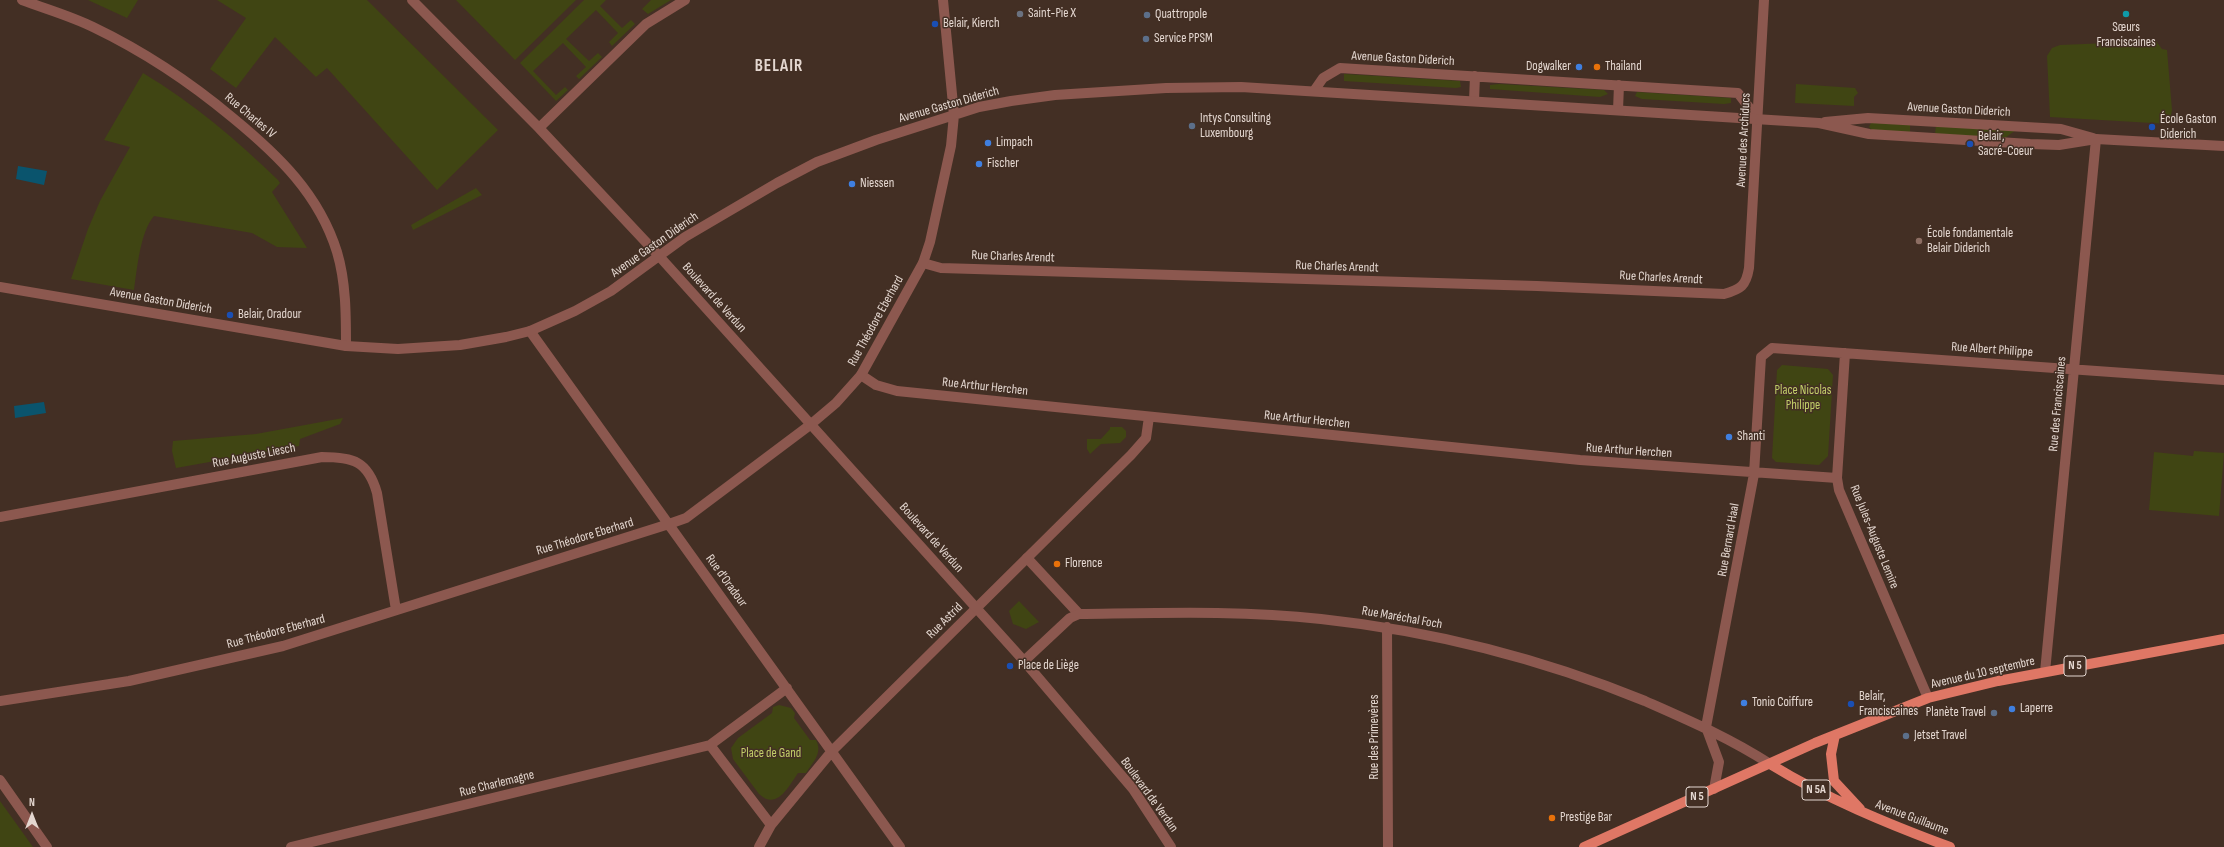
<!DOCTYPE html>
<html>
<head>
<meta charset="utf-8">
<style>
  body { margin:0 }
  #map { position:relative; width:2224px; height:847px; overflow:hidden; background:#432f24; font-family:"Sofia Sans Condensed",sans-serif }
  canvas { display:block }
  .north { position:absolute; left:12px; top:795px; width:40px; height:40px; -webkit-text-stroke:3px #432f24; paint-order:stroke; rotate:0deg; font-size:11px; font-weight:700; line-height:16px; text-align:center; color:#e4d7d0 }
  .north::after { content:''; display:block; margin:auto; width:14px; height:18px; background:#e4d7d0; clip-path:polygon(50% 0,100% 100%,50% 72%,0 100%) }
</style>
</head>
<body>
<div id="map">
<canvas width="2224" height="847"></canvas>
<div class="north">N</div>
</div>
<script>
const c = document.querySelector('canvas').getContext('2d');
c.lineJoin = 'round';
function fill(path, color) {
  c.fillStyle = color;
  c.fill(path, 'evenodd');
}
function stroke(path, color, width, dash) {
  c.strokeStyle = color;
  c.lineWidth = width;
  c.lineCap = dash ? 'butt' : 'round';
  c.setLineDash(dash || []);
  c.stroke(path);
}
function drawText(font, color, halo, rows, align = 'center') {
  c.font = font + ' "Sofia Sans Condensed",sans-serif';
  c.lineWidth = 3;
  c.setLineDash([]);
  c.textBaseline = 'middle';
  c.strokeStyle = halo;
  c.fillStyle = color;
  for (const [text, x, y, turn = 0] of rows) {
    c.save();
    c.translate(x, y);
    c.rotate((+turn || 0) * Math.PI / 180);
    c.textAlign = isNaN(turn) ? turn : align;
    if (halo) c.strokeText(text, 0, 0);
    c.fillText(text, 0, 0);
    c.restore();
  }
}
const green = new Path2D(`
  M 88,0 L 138,0 L 127,18 Z
  M 217,0 L 367,0 L 498,130 L 437,190 L 327,68 L 316,77 L 275,37 L 236,88 L 210,69 L 246,18 Z
  M 456,0 L 576,0 L 515,60 Z
  M 584,0 L 606,0 L 600,6 L 622,28 L 631,20 L 635,24 L 612,46 L 609,42 L 618,33 L 596,10 L 566,39 L 589,61 L 598,53 L 602,57 L 579,79 L 576,76 L 586,67 L 563,43 L 533,71 L 556,95 L 565,87 L 568,90 L 556,101 L 520,63 Z
  M 651,0 L 671,0 L 648,14 L 642,9 Z
  M 2156,41 L 2162,49 L 2167,50 L 2172,110 L 2169,124 L 2050,117 L 2047,56 L 2052,48 L 2060,45 Z
  M 143,73 C 193,103 237,140 278,180 L 280,183 L 272,192 L 307,248 L 277,247 L 252,233 L 154,216 C 140,232 137,270 134,290 L 71,279 L 88,229 L 100,201 L 130,147 L 104,140 Z
  M 1344,74 L 1460,81 L 1461,87 L 1456,88 L 1344,81 Z
  M 1499,84 L 1604,90 L 1608,94 L 1600,97 L 1490,89 L 1490,85 Z
  M 1796,84 L 1855,88 L 1858,93 L 1854,97 L 1854,106 L 1795,103 Z
  M 1637,92 L 1731,98 L 1731,103 L 1724,104 L 1642,99 L 1635,96 Z
  M 1871,123 L 1910,123 L 1910,132 L 1872,130 L 1869,127 Z
  M 1936,125 L 2016,130 L 2005,138 L 1935,134 Z
  M 476,188 L 482,195 L 413,230 L 411,225 Z
  M 1782,365 L 1828,369 L 1833,375 L 1828,456 L 1819,465 L 1776,462 L 1772,458 L 1777,370 Z
  M 343,418 L 340,424 L 300,439 L 299,446 L 176,468 L 172,451 L 173,441 L 256,434 Z
  M 1110,427 L 1122,427 L 1126,431 L 1126,437 L 1120,443 L 1101,444 L 1090,454 L 1087,449 L 1087,439 L 1101,439 L 1110,429 Z
  M 2194,451 L 2224,453 L 2219,516 L 2149,510 L 2154,452 L 2193,456 Z
  M 1019,601 L 1039,622 L 1026,629 L 1013,624 L 1009,611 Z
  M 779,705 L 791,708 L 795,713 L 794,718 L 810,740 L 816,740 C 823,753 813,762 806,773 L 798,773 C 789,786 777,811 759,794 L 733,759 L 731,748 L 738,738 L 772,713 L 773,707 Z
  M 0,801 L 33,847 L 0,847 Z`);
const water = new Path2D(`
  M 18,166 L 47,171 L 44,185 L 16,179 Z
  M 44,402 L 46,413 L 15,418 L 14,406 Z`);
const pedestrian = new Path2D(`
  M 1027,558 L 1079,614`);
const minor = new Path2D(`
  M 22,0 C 46,9 71,16 93,27 C 143,51 190,82 233,118 C 278,155 319,194 337,252 C 346,282 346,315 346,346
  M 412,0 L 539,128 L 659,256
  M 1314,91 L 1323,78 L 1340,68 L 1738,93 L 1758,119
  M 1474,101 L 1475,76
  M 1618,110 L 1619,85
  M 539,128 L 646,24 L 685,0
  M 923,263 L 941,268 L 1537,286 L 1724,294 C 1741,289 1746,286 1749,268 L 1764,0
  M 530,331 L 900,847
  M 1845,353 L 1837,478 L 1839,490 L 1928,698
  M 861,375 L 876,385 L 897,391 L 1580,460 L 1837,478
  M 0,517 L 322,457 C 353,457 368,461 377,493 L 396,610
  M 1387,627 L 1388,847
  M 1024,661 L 1070,618 L 1079,614 C 1159,613 1241,610 1321,619 C 1433,631 1540,658 1645,701 C 1688,720 1730,738 1770,764
  M 2045,672 L 2096,139
  M 0,701 L 129,681 L 283,646 L 669,524 L 686,518 L 810,425
  M 1706,727 L 1754,474 L 1761,357 L 1772,348 L 2224,380
  M 1706,727 L 1719,762 L 1714,789
  M 710,745 L 771,825
  M 0,780 L 47,847
  M 291,847 L 710,745 L 787,688
  M 759,847 L 771,825 L 832,751 L 1131,455 L 1146,438 L 1149,417`);
const tertiary = new Path2D(`
  M 1825,122 L 1868,118 L 2061,129 L 2093,138
  M 659,256 L 1024,661 L 1133,789 L 1171,847
  M 0,287 L 346,346 L 398,349 L 460,345 L 506,337 L 530,331 L 575,311 L 611,291 L 685,237 L 777,183 L 817,162 L 876,140 L 979,107 L 1011,101 L 1055,95 L 1166,88 L 1241,87 L 1819,123 L 1869,134 L 2030,144 L 2059,145 L 2096,139 L 2224,146
  M 810,425 L 836,403 L 861,375 L 923,263 L 930,242 L 951,146 L 954,115 L 943,0`);
const primary = new Path2D(`
  M 1835,735 L 1831,754 L 1834,781 L 1860,809
  M 1770,764 C 1827,799 1888,824 1950,847
  M 1584,847 L 1815,743 L 1928,698 L 1998,681 L 2224,639`);
const markers = [
  [1020,14,4,"#6b7280"],
  [2126,14,4,"#0f9aa8"],
  [1147,15,4,"#5c6f8a"],
  [935,24,4,"#1a4fb4"],
  [1146,39,4,"#5c6f8a"],
  [1579,67,4,"#3f7fe0"],
  [1597,67,4,"#e8710a"],
  [1192,126,4,"#5c6f8a"],
  [2152,127,4,"#1a4fb4"],
  [988,143,4,"#3f7fe0"],
  [1970,144,4,"#1a4fb4"],
  [979,164,4,"#3f7fe0"],
  [852,184,4,"#3f7fe0"],
  [1919,241,4,"#8d6e63"],
  [230,315,4,"#1a4fb4"],
  [1729,437,4,"#3f7fe0"],
  [1057,564,4,"#e8710a"],
  [1010,666,4,"#1a4fb4"],
  [1744,703,4,"#3f7fe0"],
  [1851,704,4,"#1a4fb4"],
  [2012,709,4,"#3f7fe0"],
  [1994,713,4,"#5c6f8a"],
  [1906,736,4,"#5c6f8a"],
  [1552,818,4,"#e8710a"]
];
const shields = [
  [2075,666,22],
  [1816,790,28],
  [1697,797,22]
];
const shieldNames = [
  ["N 5",2075,666],
  ["N 5A",1816,790],
  ["N 5",1697,797]
];
const poiNames = [
  ["Saint-Pie X",1028,14],
  ["Quattropole",1155,15],
  ["Belair, Kierch",943,24],
  ["Sœurs",2126,28,"center"],
  ["Franciscaines",2126,43,"center"],
  ["Service PPSM",1154,39],
  ["Dogwalker",1571,67,"right"],
  ["Thailand",1605,67],
  ["Intys Consulting",1200,119],
  ["Luxembourg",1200,134],
  ["École Gaston",2160,120],
  ["Diderich",2160,135],
  ["Belair,",1978,137],
  ["Sacré-Coeur",1978,152],
  ["Limpach",996,143],
  ["Fischer",987,164],
  ["Niessen",860,184],
  ["École fondamentale",1927,234],
  ["Belair Diderich",1927,249],
  ["Belair, Oradour",238,315],
  ["Shanti",1737,437],
  ["Florence",1065,564],
  ["Place de Liège",1018,666],
  ["Belair,",1859,697],
  ["Franciscaines",1859,712],
  ["Tonio Coiffure",1752,703],
  ["Laperre",2020,709],
  ["Planète Travel",1986,713,"right"],
  ["Jetset Travel",1914,736],
  ["Prestige Bar",1560,818]
];
const streetNames = [
  ["Avenue Gaston Diderich",1403,59,3],
  ["Avenue Gaston Diderich",949,105,-16],
  ["Avenue Gaston Diderich",1959,110,3],
  ["Rue Charles IV",250,116,40],
  ["Avenue des Archiducs",1744,140,-87],
  ["Avenue Gaston Diderich",655,245,-35],
  ["Rue Charles Arendt",1013,257,2],
  ["Rue Charles Arendt",1337,267,2],
  ["Rue Charles Arendt",1661,278,3],
  ["Boulevard de Verdun",714,298,48],
  ["Avenue Gaston Diderich",161,301,10],
  ["Rue Théodore Eberhard",876,321,-61],
  ["Rue Albert Philippe",1992,350,4],
  ["Rue Arthur Herchen",985,387,6],
  ["Rue des Franciscaines",2058,404,-85],
  ["Rue Arthur Herchen",1307,420,6],
  ["Rue Arthur Herchen",1629,451,4],
  ["Rue Auguste Liesch",254,456,-11],
  ["Rue Théodore Eberhard",585,537,-17],
  ["Rue Jules-Auguste Lemire",1874,537,68],
  ["Boulevard de Verdun",931,538,48],
  ["Rue Bernard Haal",1729,540,-80],
  ["Rue d'Oradour",726,581,54],
  ["Rue Maréchal Foch",1402,618,10],
  ["Rue Astrid",945,621,-45],
  ["Rue Théodore Eberhard",276,632,-15],
  ["Avenue du 10 septembre",1983,673,-13],
  ["Rue des Primevères",1375,737,-90],
  ["Rue Charlemagne",497,784,-14],
  ["Boulevard de Verdun",1149,795,54],
  ["Avenue Guillaume",1912,818,21]
];
const parkNames = [
  ["Place Nicolas",1803,391],
  ["Philippe",1803,406],
  ["Place de Gand",771,754]
];
const districtNames = [
  ["BELAIR",779,67]
];
fill(green, '#404513');
fill(water, '#0a546d');
stroke(pedestrian, '#8c584f', 10);
stroke(minor, '#8c584f', 10);
stroke(tertiary, '#8c584f', 10);
stroke(primary, '#df7765', 10);
for (const [x, y, r, color] of markers) {
  const dot = new Path2D();
  dot.arc(x, y, r, 0, 2 * Math.PI);
  c.fillStyle = color;
  c.fill(dot);
  stroke(dot, '#432f24', 1.5);
}
for (const [x, y, w] of shields) {
  const box = new Path2D();
  box.roundRect(x - w / 2, y - 10, w, 20, 3);
  c.fillStyle = '#432f24';
  c.fill(box);
  stroke(box, '#e4d7d0', 1);
}
drawText('bold 12px', '#e4d7d0', null, shieldNames);
drawText('13px', '#e4d7d0', '#432f24', poiNames, 'left');
drawText('13px', '#e4d7d0', '#432f24', streetNames);
drawText('13px', '#c2ce69', '#432f24', parkNames);
c.letterSpacing = '1px';
drawText('bold 17px', '#e4d7d0', '#432f24', districtNames);
c.letterSpacing = '0px';
</script>
</body>
</html>
